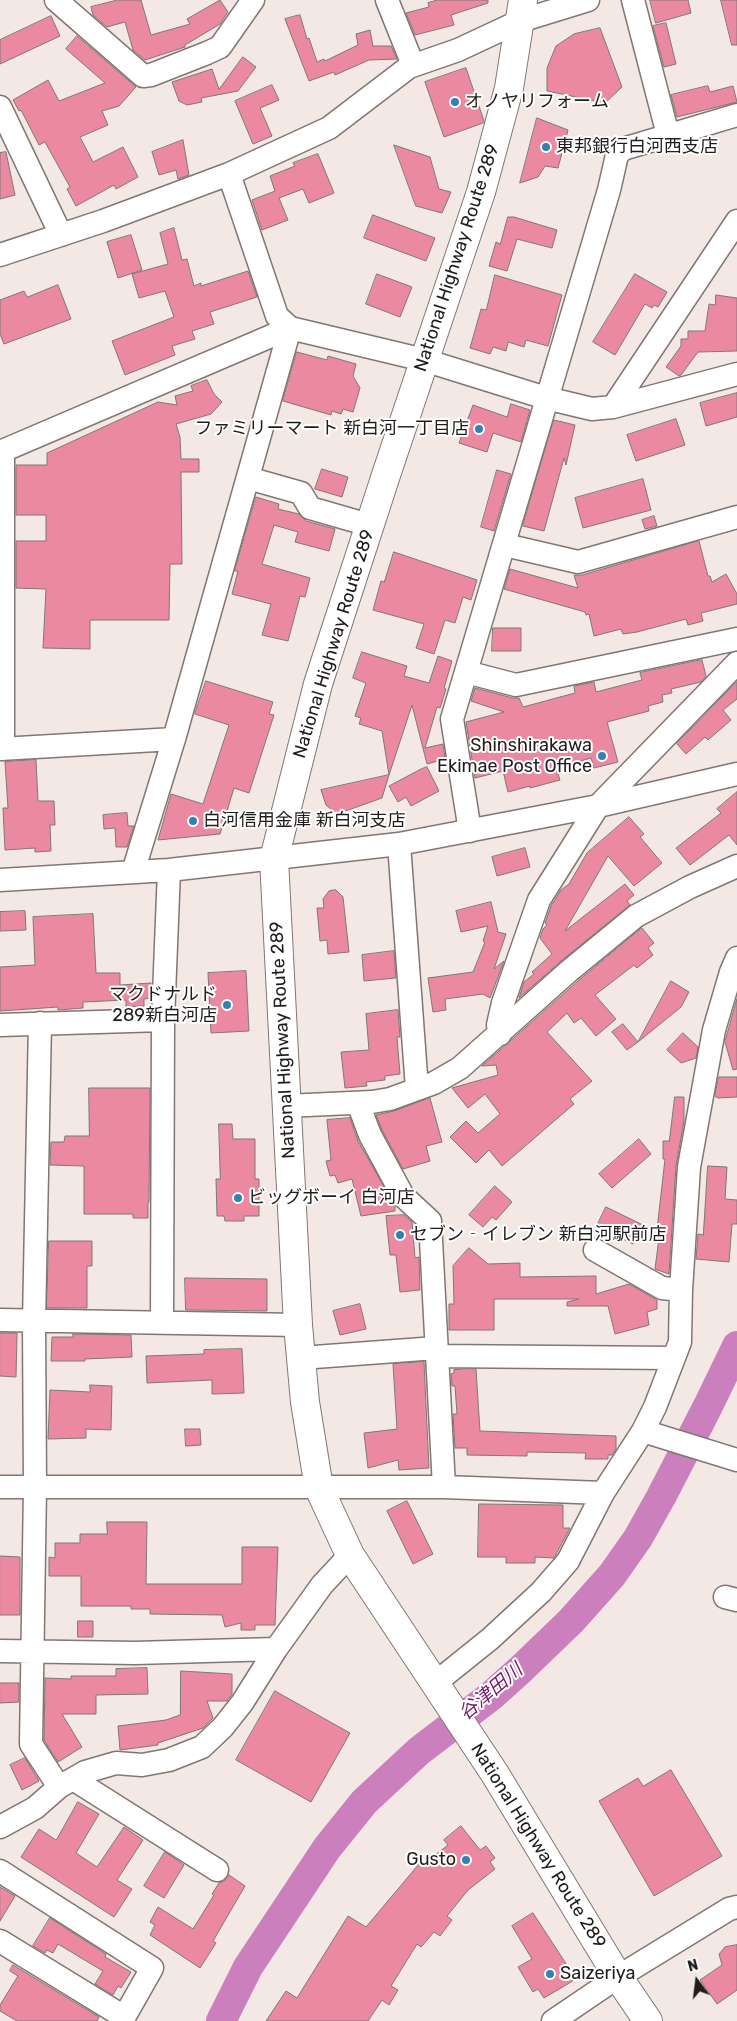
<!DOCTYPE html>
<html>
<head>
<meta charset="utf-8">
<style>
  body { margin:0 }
  #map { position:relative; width:737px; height:2021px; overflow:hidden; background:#f4e8e4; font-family:Rubik,sans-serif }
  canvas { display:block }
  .north { position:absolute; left:672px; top:1956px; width:50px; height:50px; -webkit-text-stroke:4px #fff; paint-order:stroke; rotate:345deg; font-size:14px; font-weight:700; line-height:20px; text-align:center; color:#201c1b }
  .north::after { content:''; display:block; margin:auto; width:18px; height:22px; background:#201c1b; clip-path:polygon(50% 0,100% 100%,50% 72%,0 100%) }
</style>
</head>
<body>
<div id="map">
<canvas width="737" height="2021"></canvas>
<div class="north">N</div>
</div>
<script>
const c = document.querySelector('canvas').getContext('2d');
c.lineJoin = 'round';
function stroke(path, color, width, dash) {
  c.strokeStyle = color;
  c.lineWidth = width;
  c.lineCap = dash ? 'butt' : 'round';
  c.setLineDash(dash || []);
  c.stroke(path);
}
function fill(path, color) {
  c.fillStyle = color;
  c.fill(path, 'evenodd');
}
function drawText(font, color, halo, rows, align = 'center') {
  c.font = font + ' Rubik,"Noto Sans JP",sans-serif';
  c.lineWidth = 4;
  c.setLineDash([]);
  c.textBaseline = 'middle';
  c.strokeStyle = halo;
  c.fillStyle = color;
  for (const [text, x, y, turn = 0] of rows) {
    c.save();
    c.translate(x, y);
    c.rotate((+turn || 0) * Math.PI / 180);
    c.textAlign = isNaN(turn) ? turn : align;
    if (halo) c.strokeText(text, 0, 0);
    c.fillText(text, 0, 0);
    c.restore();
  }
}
const river = new Path2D(`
  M 221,2021 L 248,1967 L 327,1848 L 364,1802 L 419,1751 L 491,1696 L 520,1670 L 571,1621 L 612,1575 L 638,1538 L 661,1497 L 708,1406 L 737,1346`);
const building = new Path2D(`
  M 118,0 L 141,0 L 151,35 L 190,24 L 187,19 L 220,0 L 228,12 L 220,24 L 185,45 L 185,47 L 145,60 L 133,50 L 125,22 L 107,27 L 93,15 L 91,7 Z
  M 438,0 L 488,0 L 488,3 L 451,15 L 454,25 L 415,35 L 406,13 L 429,7 L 428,3 Z
  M 650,0 L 688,0 L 691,13 L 656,23 Z
  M 721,0 L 737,0 L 737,45 L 732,45 Z
  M 300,15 L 307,39 L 309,38 L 317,62 L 324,59 L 325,61 L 358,45 L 356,34 L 370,30 L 373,46 L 391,46 L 397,59 L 369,60 L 335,75 L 334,72 L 309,81 L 285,19 Z
  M 51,16 L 60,36 L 0,64 L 0,40 Z
  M 666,23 L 676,64 L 664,67 L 653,26 Z
  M 600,28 L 622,87 L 605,103 L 547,91 L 547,68 L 556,46 L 574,34 Z
  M 77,36 L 136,87 L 119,106 L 102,111 L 108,125 L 80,137 L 93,162 L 123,147 L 138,177 L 116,189 L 114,185 L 76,206 L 67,189 L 70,187 L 45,142 L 39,145 L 21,110 L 19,111 L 13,100 L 48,80 L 59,101 L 105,83 L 66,49 Z
  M 243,57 L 256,67 L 238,91 L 201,98 L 202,102 L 187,105 L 179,101 L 172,82 L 212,69 L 219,89 Z
  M 466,68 L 484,121 L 483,123 L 444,137 L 425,82 Z
  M 272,85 L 279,100 L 260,108 L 272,136 L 253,144 L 235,101 Z
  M 708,86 L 710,92 L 733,86 L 737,102 L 677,117 L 671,95 Z
  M 537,118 L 568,130 L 558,168 L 545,166 L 538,177 L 520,183 Z
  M 183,140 L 189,175 L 178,179 L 176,170 L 159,175 L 152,152 Z
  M 394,145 L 430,157 L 439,189 L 451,192 L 442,213 L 416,206 Z
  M 6,152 L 15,195 L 0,199 L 0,153 Z
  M 318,154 L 334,193 L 309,203 L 303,189 L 279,198 L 288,220 L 262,230 L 252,200 L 275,191 L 270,176 L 295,166 L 293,163 Z
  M 373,215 L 435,238 L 426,261 L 364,238 Z
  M 508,217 L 514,217 L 557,230 L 552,248 L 517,239 L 507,271 L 489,266 L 496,242 L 500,244 Z
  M 174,228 L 182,260 L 187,259 L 194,286 L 201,283 L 201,286 L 248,271 L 257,297 L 210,312 L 214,324 L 192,331 L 195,339 L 172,346 L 175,355 L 125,375 L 112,341 L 174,317 L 165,291 L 139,298 L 132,274 L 168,264 L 160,233 Z
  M 131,235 L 142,270 L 118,278 L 107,242 Z
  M 377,274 L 412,287 L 400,317 L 366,304 Z
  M 635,274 L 667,292 L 658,307 L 654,305 L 652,308 L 645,304 L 615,355 L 593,342 Z
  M 495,275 L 562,295 L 548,346 L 526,340 L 524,347 L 508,342 L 506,351 L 493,347 L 490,354 L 470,348 L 481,309 L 486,310 Z
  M 58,285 L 71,319 L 4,344 L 0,334 L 0,300 L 24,291 L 27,297 Z
  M 716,295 L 737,298 L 737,351 L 698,352 L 681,375 L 679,376 L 666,367 L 681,346 L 681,339 L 688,339 L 688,331 L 705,331 L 709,304 L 715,305 Z
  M 297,352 L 327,360 L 328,356 L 356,364 L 353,376 L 360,388 L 353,412 L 343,409 L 341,414 L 332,411 L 331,415 L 283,401 Z
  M 207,380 L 214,394 L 222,402 L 211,414 L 176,424 L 180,437 L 181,459 L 199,459 L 199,472 L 181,472 L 182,564 L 170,564 L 169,620 L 90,620 L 90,649 L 43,648 L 46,589 L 16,588 L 16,541 L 46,541 L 46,515 L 16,515 L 16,465 L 47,465 L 47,453 L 158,402 L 177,405 L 175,396 L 193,391 L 191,386 Z
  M 737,393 L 737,417 L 706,426 L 700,403 Z
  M 511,404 L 530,410 L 521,442 L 493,433 L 487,452 L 459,443 L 473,405 L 507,417 Z
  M 676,419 L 685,445 L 636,461 L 627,435 Z
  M 554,420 L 575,425 L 566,465 L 564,458 L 544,531 L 523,526 Z
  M 322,469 L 348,477 L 342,497 L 315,489 Z
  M 497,470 L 511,474 L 494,531 L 481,527 Z
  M 643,479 L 651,510 L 583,528 L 575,498 Z
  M 256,497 L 279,504 L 278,509 L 299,514 L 306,521 L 335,529 L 329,551 L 295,542 L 298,532 L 274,525 L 262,564 L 310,578 L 305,597 L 300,596 L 288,641 L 262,635 L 271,604 L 232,594 L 238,571 L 235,571 Z
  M 654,516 L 657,526 L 645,529 L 642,520 Z
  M 699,541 L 708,576 L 710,576 L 712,582 L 726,574 L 737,594 L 737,604 L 701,613 L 703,621 L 688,625 L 686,619 L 637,632 L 623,634 L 621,629 L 594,636 L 589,614 L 586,615 L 585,612 L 504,589 L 510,569 L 578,588 L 574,575 L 582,575 Z
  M 394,552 L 477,580 L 471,600 L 463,597 L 455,623 L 445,620 L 434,654 L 416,648 L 424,624 L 373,610 L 381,581 L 384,582 Z
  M 493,628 L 521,628 L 521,651 L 492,651 Z
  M 362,652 L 407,666 L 404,676 L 429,683 L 438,656 L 452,661 L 444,688 L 446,689 L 440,708 L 437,707 L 425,748 L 443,744 L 445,759 L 427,764 L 412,705 L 389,775 L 382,731 L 359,724 L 361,718 L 355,716 L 366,683 L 353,678 Z
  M 702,660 L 706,676 L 701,682 L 671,689 L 672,693 L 662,695 L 663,702 L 648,706 L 649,711 L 607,722 L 618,762 L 594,768 L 591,758 L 556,768 L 560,780 L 530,788 L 530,786 L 508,792 L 503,771 L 475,778 L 466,722 L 504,712 L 471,701 L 475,688 L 513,698 L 519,698 L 523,707 L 575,693 L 574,686 L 594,682 L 596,692 L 642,680 L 640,673 Z
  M 206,681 L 273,702 L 269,714 L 274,715 L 249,793 L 234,788 L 220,834 L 158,840 L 171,794 L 203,804 L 229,725 L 195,714 Z
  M 737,682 L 737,699 L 723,710 L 731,720 L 708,740 L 705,737 L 686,754 L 677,744 Z
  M 36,760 L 38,801 L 54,801 L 55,825 L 50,825 L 51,851 L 35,852 L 35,848 L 5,850 L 3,808 L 8,808 L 5,762 Z
  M 427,767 L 439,791 L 411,806 L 406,797 L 398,802 L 389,786 L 421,769 Z
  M 389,775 L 382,798 L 337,814 L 326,805 L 321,790 Z
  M 737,792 L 737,845 L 729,835 L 690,865 L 676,848 L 721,813 L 717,809 Z
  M 127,813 L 128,826 L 134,826 L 127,847 L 116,847 L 115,828 L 104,829 L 103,815 Z
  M 629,817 L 644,834 L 640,837 L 662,863 L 634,886 L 608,856 L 565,931 L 625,884 L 634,895 L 627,901 L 630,905 L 561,961 L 519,998 L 524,982 L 534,974 L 532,972 L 552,954 L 540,938 L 543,929 L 547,925 L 545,923 L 551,906 L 561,890 L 569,884 L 587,853 Z
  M 525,848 L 530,867 L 497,876 L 492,857 Z
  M 336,890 L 343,897 L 349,952 L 328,954 L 327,940 L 320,941 L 317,908 L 324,908 L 323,899 L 329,891 Z
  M 491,902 L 498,932 L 506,934 L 494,969 L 504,961 L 490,998 L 483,994 L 445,999 L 446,1010 L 433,1012 L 428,978 L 473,972 L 485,942 L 483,941 L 488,926 L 461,932 L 456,911 Z
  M 25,911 L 26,930 L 0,931 L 0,912 Z
  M 93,914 L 96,973 L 120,973 L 120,985 L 151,983 L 151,998 L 144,999 L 144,1006 L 126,1007 L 126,1000 L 83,1002 L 83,1008 L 58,1010 L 58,1007 L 0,1011 L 0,967 L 35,965 L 33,917 Z
  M 642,928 L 654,943 L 648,948 L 653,955 L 637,968 L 634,965 L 595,995 L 616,1019 L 596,1036 L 581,1018 L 574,1023 L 567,1013 L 547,1032 L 592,1081 L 570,1099 L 574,1104 L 502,1166 L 489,1150 L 476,1163 L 450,1137 L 466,1121 L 478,1133 L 500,1114 L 485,1094 L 468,1108 L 452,1088 L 498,1075 L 496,1065 L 482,1066 L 578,981 Z
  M 394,951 L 396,978 L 364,981 L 362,955 Z
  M 246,971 L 249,1031 L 211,1033 L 208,973 Z
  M 671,981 L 689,992 L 681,1007 L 638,1042 Z
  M 737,999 L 737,1069 L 733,1070 L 725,1042 Z
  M 398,1010 L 400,1037 L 397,1037 L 400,1074 L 385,1076 L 385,1080 L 366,1082 L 367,1086 L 345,1088 L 341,1052 L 369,1050 L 366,1014 Z
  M 623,1024 L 638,1042 L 627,1050 L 612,1032 Z
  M 683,1033 L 698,1047 L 696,1058 L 681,1063 L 667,1050 Z
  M 719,1077 L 737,1077 L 737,1097 L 718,1098 L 715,1096 Z
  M 89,1088 L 150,1088 L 149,1202 L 148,1202 L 148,1218 L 133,1218 L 133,1214 L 84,1214 L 84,1166 L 50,1165 L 51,1142 L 64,1142 L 65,1136 L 89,1136 Z
  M 675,1097 L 684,1097 L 684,1121 L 676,1166 L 669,1274 L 655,1269 L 659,1238 L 656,1238 L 665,1159 L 663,1159 L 663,1141 L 669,1141 Z
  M 430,1098 L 442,1142 L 426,1146 L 430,1161 L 403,1169 L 382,1130 L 376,1115 L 394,1111 Z
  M 350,1118 L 358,1141 L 395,1206 L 395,1211 L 361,1216 L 352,1179 L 338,1183 L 335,1175 L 330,1176 L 326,1161 L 331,1160 L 327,1120 Z
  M 219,1124 L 232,1124 L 233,1139 L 255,1139 L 255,1179 L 259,1179 L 259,1216 L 244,1216 L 244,1221 L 225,1221 L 224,1216 L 217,1216 L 216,1179 L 220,1179 Z
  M 639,1139 L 651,1154 L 612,1188 L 599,1174 Z
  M 708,1166 L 727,1167 L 725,1199 L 737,1200 L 737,1224 L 732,1224 L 729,1262 L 696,1259 L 698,1234 L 703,1235 Z
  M 495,1186 L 512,1202 L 496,1220 L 492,1217 L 483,1227 L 469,1215 Z
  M 606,1207 L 643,1225 L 633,1244 L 609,1232 L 606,1238 L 594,1232 Z
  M 404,1215 L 412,1222 L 415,1258 L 419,1257 L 420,1290 L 400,1292 L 396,1255 L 390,1255 L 386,1216 Z
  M 49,1241 L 92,1241 L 92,1266 L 87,1266 L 87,1308 L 47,1308 Z
  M 469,1248 L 488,1264 L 520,1263 L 520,1277 L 596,1276 L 596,1294 L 629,1284 L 657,1300 L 657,1309 L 647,1312 L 649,1325 L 615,1334 L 608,1306 L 567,1306 L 567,1302 L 579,1299 L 494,1299 L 494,1330 L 449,1330 L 449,1304 L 454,1304 L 453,1266 Z
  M 185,1278 L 267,1279 L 267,1311 L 186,1310 Z
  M 360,1304 L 366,1329 L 340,1335 L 333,1311 Z
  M 0,1333 L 17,1333 L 16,1377 L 0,1376 Z
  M 73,1334 L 131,1335 L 132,1357 L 85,1359 L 85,1361 L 51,1361 L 52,1337 L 73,1337 Z
  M 242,1349 L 244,1393 L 212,1394 L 212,1380 L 147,1383 L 146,1356 L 204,1354 L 204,1350 Z
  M 424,1362 L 429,1468 L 399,1470 L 398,1460 L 368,1468 L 364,1433 L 397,1429 L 393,1364 Z
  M 476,1369 L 480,1431 L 616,1436 L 616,1449 L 612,1455 L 608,1455 L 608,1459 L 585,1459 L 586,1453 L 527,1452 L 527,1456 L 467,1455 L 467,1448 L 455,1448 L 453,1414 L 457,1414 L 455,1386 L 452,1386 L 451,1374 L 454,1373 L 454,1370 Z
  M 90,1385 L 112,1386 L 111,1430 L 86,1429 L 86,1438 L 48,1439 L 50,1390 L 90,1392 Z
  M 185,1429 L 200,1429 L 201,1445 L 186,1446 Z
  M 407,1501 L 433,1554 L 413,1564 L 387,1511 Z
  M 479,1504 L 563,1505 L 563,1528 L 570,1528 L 554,1558 L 535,1557 L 535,1563 L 506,1563 L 506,1557 L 478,1557 Z
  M 107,1522 L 147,1522 L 146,1584 L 242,1584 L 242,1547 L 278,1547 L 275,1625 L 255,1625 L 255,1630 L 241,1630 L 241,1623 L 225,1627 L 222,1615 L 150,1614 L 150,1609 L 131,1609 L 131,1606 L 81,1606 L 81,1576 L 49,1576 L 49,1557 L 55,1558 L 55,1543 L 80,1543 L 80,1534 L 107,1534 Z
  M 0,1556 L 20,1557 L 20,1615 L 0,1615 Z
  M 78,1621 L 93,1621 L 93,1637 L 78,1637 Z
  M 147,1668 L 148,1694 L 96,1695 L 96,1714 L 62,1714 L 82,1747 L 58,1762 L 44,1740 L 45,1678 L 71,1679 L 71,1676 L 116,1676 L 116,1669 Z
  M 181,1671 L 232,1674 L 232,1694 L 227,1701 L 207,1701 L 213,1718 L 203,1728 L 158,1743 L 158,1745 L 120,1750 L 118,1726 L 166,1720 L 180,1715 Z
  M 0,1683 L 19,1683 L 19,1702 L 0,1703 Z
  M 275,1691 L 350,1733 L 311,1802 L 236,1760 Z
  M 25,1758 L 39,1781 L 22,1790 L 10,1765 Z
  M 671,1770 L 722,1856 L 654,1896 L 599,1801 L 638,1778 L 643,1786 Z
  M 78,1802 L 99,1814 L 76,1853 L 97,1867 L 124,1827 L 143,1840 L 117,1880 L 132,1889 L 114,1917 L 21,1857 L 39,1829 L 56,1840 Z
  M 461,1826 L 480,1850 L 486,1846 L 495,1858 L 490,1862 L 495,1869 L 468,1890 L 447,1916 L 452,1920 L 440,1936 L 434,1932 L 421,1947 L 417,1944 L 391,1986 L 398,1990 L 389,2005 L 382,2000 L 368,2021 L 266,2021 L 286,1991 L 297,1998 L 348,1916 L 366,1927 L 419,1864 L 421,1866 L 448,1845 L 444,1840 Z
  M 165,1852 L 184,1865 L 164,1898 L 144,1886 Z
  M 229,1875 L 245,1886 L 213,1941 L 216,1943 L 200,1968 L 150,1935 L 155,1925 L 150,1922 L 158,1907 L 193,1929 L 214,1895 L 212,1894 L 219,1883 L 224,1881 Z
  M 0,1887 L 15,1896 L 0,1921 Z
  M 533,1913 L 576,1979 L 544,1998 L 538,1989 L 533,1992 L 518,1967 L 532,1959 L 512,1926 Z
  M 50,1918 L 106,1954 L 105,1957 L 131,1972 L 121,1988 L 118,1986 L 113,1995 L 95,1984 L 103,1971 L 58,1944 L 53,1953 L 47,1950 L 45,1953 L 33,1946 Z
  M 737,1945 L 737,1990 L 717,2004 L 700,1980 L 722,1965 L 719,1954 L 725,1947 Z
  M 13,1965 L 99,2017 L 97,2021 L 17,2021 L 0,2011 L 0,2005 L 18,1976 L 10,1971 Z`);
const minor = new Path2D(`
  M 56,0 L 143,76 L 151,75 L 207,53 L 220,47 L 253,0
  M 387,0 L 413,65
  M 633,0 L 668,135
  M 0,107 L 61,235
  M 229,174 L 277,316 L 290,328 L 424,360 L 546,398 L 592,409 L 613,407 L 737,374
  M 0,255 L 103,221 L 229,174 L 329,128 L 409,67 L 458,50 L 520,21 L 588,0
  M 613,407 L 737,221
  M 0,452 L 290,328
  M 248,478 L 301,493 L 310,508 L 369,525
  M 505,545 L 578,562 L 737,517
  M 466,672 L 516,685 L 737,639
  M 0,749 L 174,739
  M 3,749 L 3,451
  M 470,831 L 452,719 L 609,190 L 617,155 L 623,149 L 737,115
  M 399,844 L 417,1089
  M 133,872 L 174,739 L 290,328
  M 0,880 L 169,870 L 399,844 L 598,806 L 737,774
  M 40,1023 L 34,1322 L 35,1487 L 31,1744 L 59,1787
  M 0,1025 L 163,1020
  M 500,1034 L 498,1025 L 503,1003 L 539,900 L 598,806 L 737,663
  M 358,1103 L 370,1135 L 403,1196 L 430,1221 L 444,1487
  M 286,1106 L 372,1102 L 390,1099 L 434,1083 L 460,1068 L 569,971 L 636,916 L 690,887 L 737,866
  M 595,1250 L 662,1288 L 681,1290
  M 0,1320 L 298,1325
  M 162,1322 L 163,1020 L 169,870
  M 437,1356 L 673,1358
  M 301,1358 L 436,1348
  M 643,1431 L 737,1460
  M 0,1487 L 444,1487 L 603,1493
  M 725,1597 L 737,1600
  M 0,1651 L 135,1653 L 276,1649
  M 434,1684 L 490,1639 L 541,1592 L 568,1561 L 603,1493 L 643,1431 L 655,1407 L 680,1342 L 681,1290 L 689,1167 L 714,1030 L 731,972 L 737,958
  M 73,1779 L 217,1870
  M 0,1827 L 35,1808 L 59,1787 L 85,1772 L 116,1763 L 142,1765 L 169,1760 L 202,1747 L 223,1727 L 242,1703 L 276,1649 L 322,1585 L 350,1555
  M 0,1871 L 152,1968 L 122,2021
  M 0,1941 L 124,2017
  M 553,2021 L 618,1977 L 729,1909 L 737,1907`);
const highway = new Path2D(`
  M 523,0 L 509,88 L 481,192 L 387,472 L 318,684 L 274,859 L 298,1325 L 305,1402 L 319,1488 L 350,1555 L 495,1774 L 618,1977 L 648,2021`);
const markers = [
  [455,102,5,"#3580b3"],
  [546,147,5,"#3580b3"],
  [479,429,5,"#3580b3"],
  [602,756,5,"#3580b3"],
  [193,821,5,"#3580b3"],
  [227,1005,5,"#3580b3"],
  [238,1198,5,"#3580b3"],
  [400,1235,5,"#3580b3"],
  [466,1860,5,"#3580b3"],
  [550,1974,5,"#3580b3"]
];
const poiNames = [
  ["オノヤリフォーム",465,102],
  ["東邦銀行白河西支店",556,147],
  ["ファミリーマート 新白河一丁目店",469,429,"right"],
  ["Shinshirakawa",592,746,"right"],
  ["Ekimae Post Office",592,767,"right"],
  ["白河信用金庫 新白河支店",203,821],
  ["マクドナルド",217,995,"right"],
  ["289新白河店",217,1016,"right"],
  ["ビッグボーイ 白河店",248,1198],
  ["セブン‐イレブン 新白河駅前店",410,1235],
  ["Gusto",456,1860,"right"],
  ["Saizeriya",560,1974]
];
const streetNames = [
  ["National Highway Route 289",457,258,-72],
  ["National Highway Route 289",334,644,-73],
  ["National Highway Route 289",283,1040,-93],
  ["National Highway Route 289",538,1846,58]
];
const waterNames = [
  ["谷津田川",491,1692,-40]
];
stroke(river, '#cb7fbc', 30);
fill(building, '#eb89a0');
stroke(building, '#817678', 1);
stroke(minor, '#817673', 25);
stroke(highway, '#817673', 30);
stroke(minor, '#fff', 22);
stroke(highway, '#fff', 28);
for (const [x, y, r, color] of markers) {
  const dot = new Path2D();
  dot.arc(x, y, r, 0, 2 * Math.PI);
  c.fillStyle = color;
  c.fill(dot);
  stroke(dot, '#fff', 2);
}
drawText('18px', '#201c1b', '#fff', poiNames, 'left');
drawText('18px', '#201c1b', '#fff', streetNames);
drawText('italic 19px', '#751a68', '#fff', waterNames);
</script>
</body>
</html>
